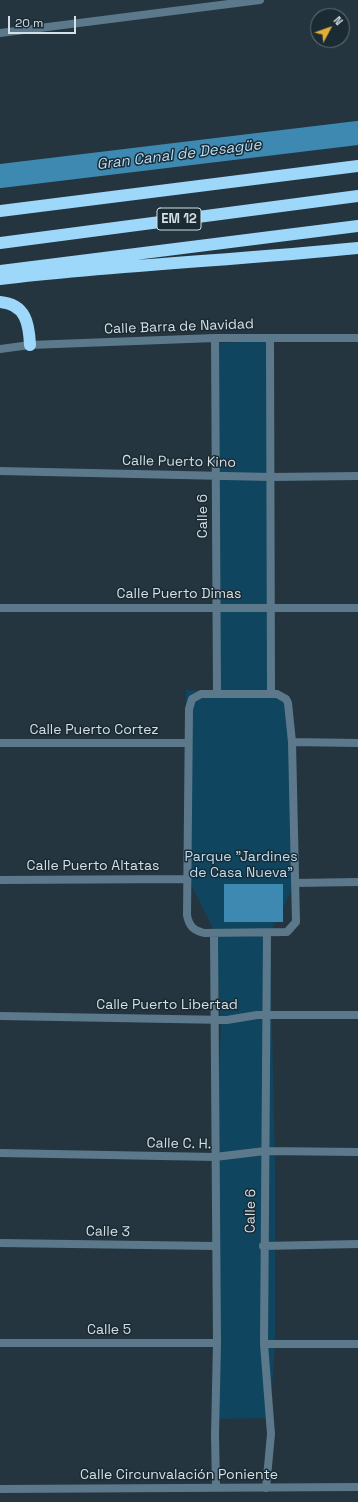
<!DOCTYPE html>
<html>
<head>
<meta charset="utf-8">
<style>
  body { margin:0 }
  #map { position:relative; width:358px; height:1502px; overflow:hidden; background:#24353f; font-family:"Space Grotesk",sans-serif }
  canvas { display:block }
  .north { position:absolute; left:310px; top:8px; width:40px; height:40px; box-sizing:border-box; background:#1b2b34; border:1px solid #65737b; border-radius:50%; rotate:49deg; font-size:11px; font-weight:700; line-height:16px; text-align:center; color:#d5dfe5 }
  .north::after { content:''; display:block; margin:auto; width:14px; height:18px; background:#e1af34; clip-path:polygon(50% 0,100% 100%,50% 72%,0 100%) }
  .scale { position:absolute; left:8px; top:16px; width:68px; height:18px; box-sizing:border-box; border:2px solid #d5dfe5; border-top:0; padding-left:5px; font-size:12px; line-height:14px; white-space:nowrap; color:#d5dfe5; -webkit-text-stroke:3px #1b2b34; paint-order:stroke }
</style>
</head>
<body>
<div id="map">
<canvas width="358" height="1502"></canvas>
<div class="north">N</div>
<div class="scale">20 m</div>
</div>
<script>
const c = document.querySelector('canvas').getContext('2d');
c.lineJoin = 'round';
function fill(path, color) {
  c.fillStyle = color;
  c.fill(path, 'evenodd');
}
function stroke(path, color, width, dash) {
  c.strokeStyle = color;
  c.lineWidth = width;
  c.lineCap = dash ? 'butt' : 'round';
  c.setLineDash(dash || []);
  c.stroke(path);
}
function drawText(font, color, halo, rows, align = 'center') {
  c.font = font + ' "Space Grotesk",sans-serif';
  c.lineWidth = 3;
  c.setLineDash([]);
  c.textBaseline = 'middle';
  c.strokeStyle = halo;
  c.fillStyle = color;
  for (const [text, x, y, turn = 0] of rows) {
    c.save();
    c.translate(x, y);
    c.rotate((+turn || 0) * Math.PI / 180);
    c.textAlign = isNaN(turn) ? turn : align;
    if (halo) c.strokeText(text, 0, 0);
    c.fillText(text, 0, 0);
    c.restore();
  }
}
const green = new Path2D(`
  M 269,341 L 270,695 L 288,696 L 294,886 L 270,933 L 275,1163 L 275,1343 L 270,1418 L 217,1419 L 216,1163 L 221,1024 L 215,932 L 188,879 L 186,690 L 216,692 L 217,343 Z`);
const water = new Path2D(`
  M 224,884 L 283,884 L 283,922 L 224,922 Z`);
const canal = new Path2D(`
  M 0,176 L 358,133`);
const minor = new Path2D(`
  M 0,33 L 260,0
  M 215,338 L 217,694
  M 270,338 L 271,694
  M 0,349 L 30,345 L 215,338 L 358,338
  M 0,471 L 271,477 L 358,476
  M 0,608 L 358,608
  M 201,694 L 277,694 L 286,699 L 288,703 L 292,742 L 296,922 L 287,932 L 204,933 C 193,930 189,926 187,915 L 189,709 L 192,699 Z
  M 292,742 L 358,743
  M 0,743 L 188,743
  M 0,880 L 187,879
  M 295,883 L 358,882
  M 214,934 L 217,1343 L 215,1435 L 216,1487
  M 0,1016 L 227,1020 L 257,1015 L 358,1015
  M 0,1153 L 215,1157 L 265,1151 L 358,1152
  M 0,1243 L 216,1246
  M 263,1246 L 358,1244
  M 0,1343 L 217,1343
  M 264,1344 L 358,1344
  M 266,1488 L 271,1434 L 264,1344 L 267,934`);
const tertiary = new Path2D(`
  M 0,1489 L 358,1487`);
const motorway = new Path2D(`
  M 0,211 L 358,166
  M 0,243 L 358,196
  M 0,271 L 358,226
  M 0,279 C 119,265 239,260 358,248
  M 0,302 C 26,304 29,324 30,345`);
const shields = [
  [179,219,44]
];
const shieldNames = [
  ["EM 12",179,219]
];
const streetNames = [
  ["Calle Barra de Navidad",179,327,-2],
  ["Calle Puerto Kino",179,462,1],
  ["Calle 6",203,516,-90],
  ["Calle Puerto Dimas",179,594],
  ["Calle Puerto Cortez",94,730],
  ["Calle Puerto Altatas",93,866],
  ["Calle Puerto Libertad",167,1005],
  ["Calle C. H.",179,1144,1],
  ["Calle 6",251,1211,-89],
  ["Calle 3",108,1232,1],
  ["Calle 5",109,1330],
  ["Calle Circunvalación Poniente",179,1475]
];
const parkNames = [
  ["Parque \"Jardines",241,857],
  ["de Casa Nueva\"",241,873]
];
const waterNames = [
  ["Gran Canal de Desagüe",179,155,-7]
];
fill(green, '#0f455f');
fill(water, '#3d89b2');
stroke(canal, '#3d89b2', 24);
stroke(minor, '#5c798b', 8);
stroke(tertiary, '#5c798b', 8);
stroke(motorway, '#9dd8fb', 12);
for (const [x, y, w] of shields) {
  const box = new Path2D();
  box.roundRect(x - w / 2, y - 11, w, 22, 3);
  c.fillStyle = '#1b2b34';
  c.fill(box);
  stroke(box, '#d5dfe5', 1);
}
drawText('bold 13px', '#d5dfe5', null, shieldNames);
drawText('14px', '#d5dfe5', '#1b2b34', streetNames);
drawText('14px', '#b7ddf4', '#1b2b34', parkNames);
drawText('italic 15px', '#b7ddf4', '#1b2b34', waterNames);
</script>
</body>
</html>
